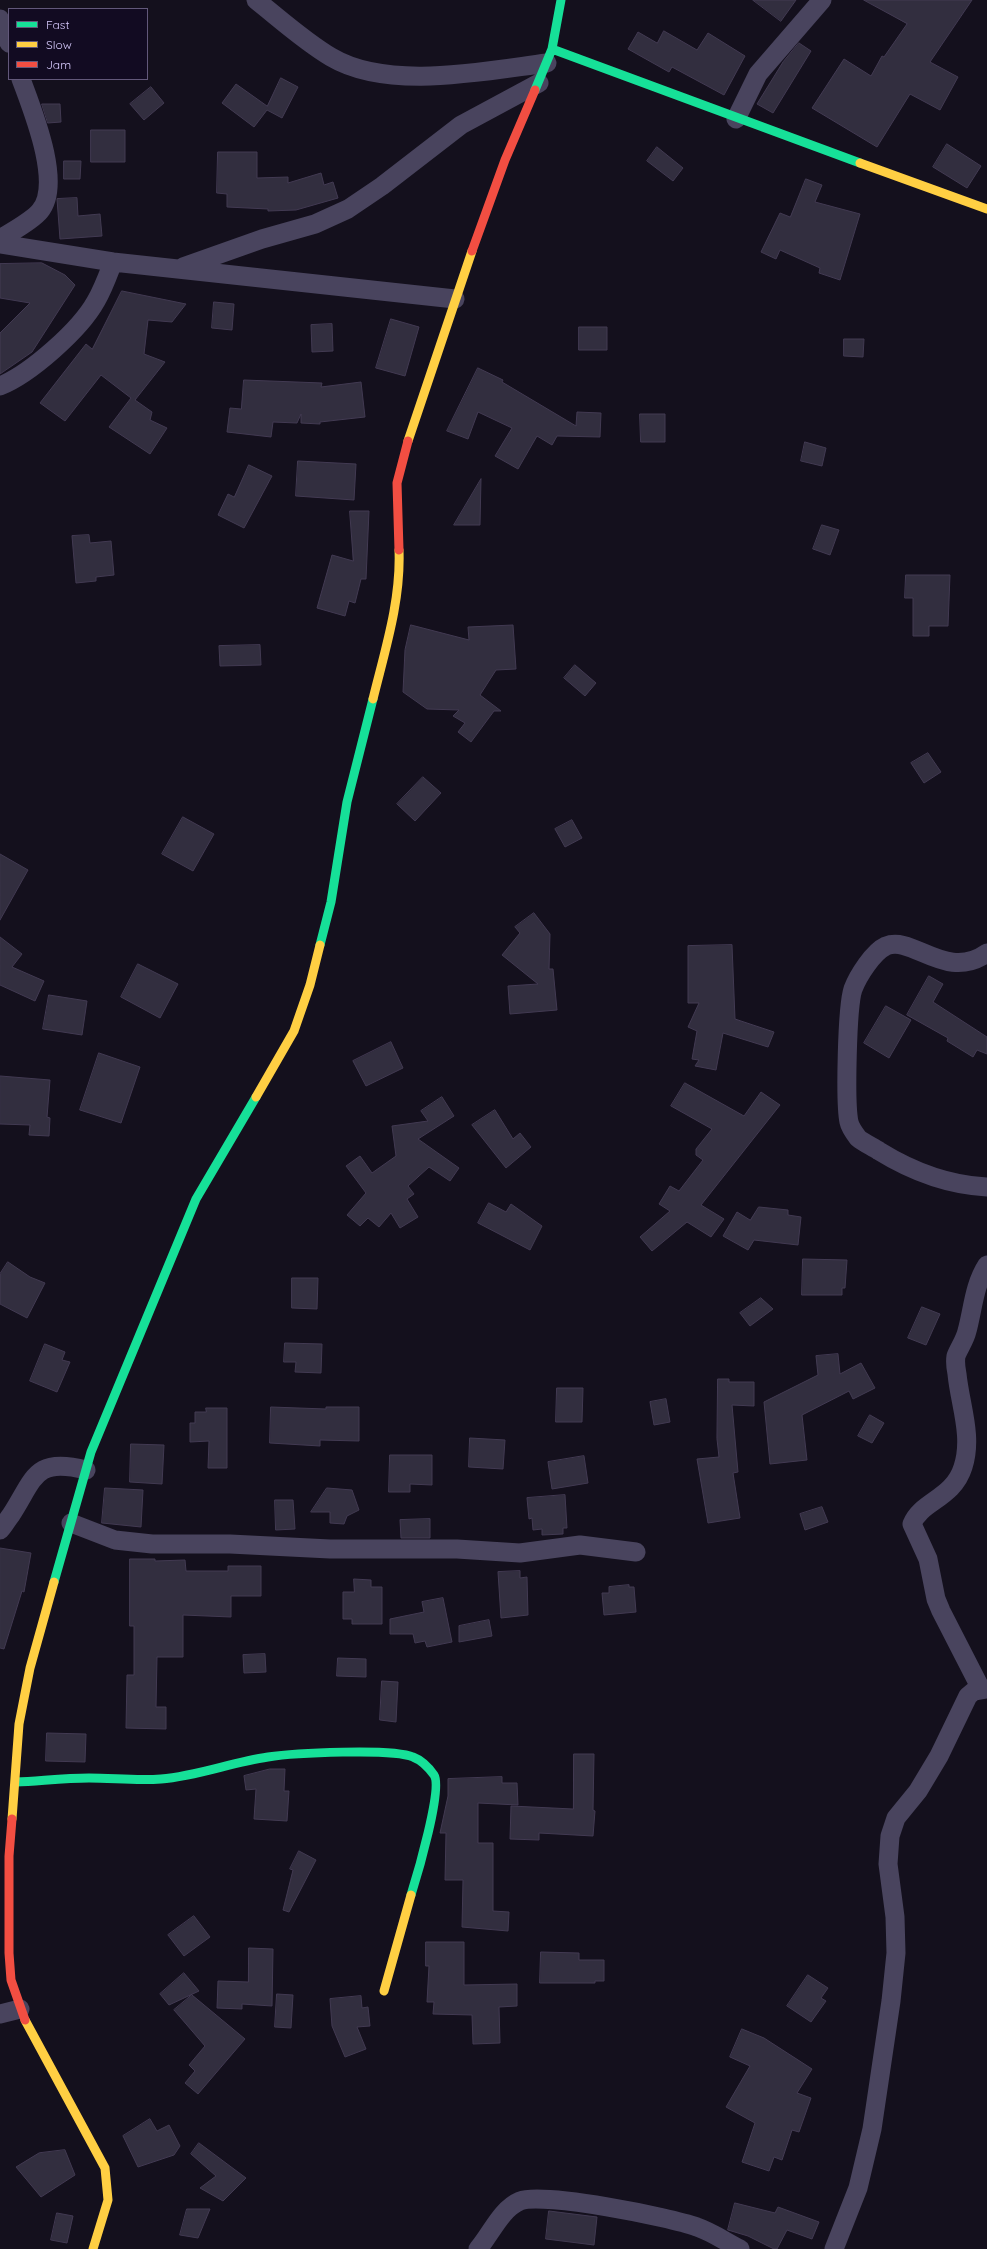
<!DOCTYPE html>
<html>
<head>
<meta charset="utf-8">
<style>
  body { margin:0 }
  #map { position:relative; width:987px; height:2249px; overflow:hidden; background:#14101d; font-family:Quicksand,sans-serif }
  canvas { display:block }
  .legend { position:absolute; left:8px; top:8px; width:140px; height:72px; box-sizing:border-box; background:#120b22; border:1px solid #62587a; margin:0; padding:5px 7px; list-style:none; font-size:12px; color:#d9ccff }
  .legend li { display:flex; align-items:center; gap:8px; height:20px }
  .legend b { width:20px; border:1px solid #62587a }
</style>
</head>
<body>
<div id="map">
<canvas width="987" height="2249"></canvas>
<ul class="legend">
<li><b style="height:5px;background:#16e098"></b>Fast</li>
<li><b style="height:5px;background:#ffcf43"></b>Slow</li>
<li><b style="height:5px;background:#f24e42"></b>Jam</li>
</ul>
</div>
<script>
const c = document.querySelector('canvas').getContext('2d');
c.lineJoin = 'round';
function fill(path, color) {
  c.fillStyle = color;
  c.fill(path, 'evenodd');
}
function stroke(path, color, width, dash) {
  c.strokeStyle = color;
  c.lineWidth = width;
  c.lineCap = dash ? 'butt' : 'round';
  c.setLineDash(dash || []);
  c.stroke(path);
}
const building = new Path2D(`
  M 753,0 L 796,0 L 781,21 Z
  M 864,0 L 972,0 L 930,62 L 958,77 L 940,110 L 910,94 L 877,147 L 812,108 L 844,59 L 871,76 L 882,56 L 884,57 L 907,24 Z
  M 664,31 L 697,50 L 708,33 L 745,56 L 724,95 L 672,67 L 669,72 L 628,49 L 638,32 L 657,43 Z
  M 799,43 L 811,51 L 773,113 L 757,104 L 783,62 Z
  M 281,78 L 298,87 L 282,118 L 267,110 L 254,127 L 222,103 L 236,84 L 267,106 Z
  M 151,87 L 164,103 L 144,120 L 130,104 Z
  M 42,104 L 60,104 L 61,122 L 48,123 Z
  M 91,130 L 125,130 L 125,162 L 91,162 Z
  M 947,144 L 981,166 L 967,188 L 933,167 Z
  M 657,147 L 683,168 L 673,181 L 647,161 Z
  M 218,152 L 257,152 L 257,178 L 288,177 L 288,183 L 321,173 L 324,185 L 333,182 L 338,198 L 296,210 L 268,211 L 268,209 L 227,207 L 227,194 L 217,193 Z
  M 64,161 L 81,161 L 80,179 L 64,179 Z
  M 806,179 L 822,185 L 815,202 L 860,214 L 840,280 L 819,273 L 820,268 L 780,250 L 776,259 L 761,252 L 780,213 L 790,217 Z
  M 77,198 L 78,216 L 100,214 L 102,236 L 60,239 L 57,199 Z
  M 42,263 L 65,275 L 75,285 L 32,352 L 0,374 L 0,333 L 30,303 L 0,298 L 0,264 Z
  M 122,291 L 186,304 L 172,322 L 148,320 L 144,354 L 165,362 L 135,400 L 152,412 L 150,420 L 167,428 L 150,454 L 109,427 L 131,398 L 101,375 L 65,421 L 40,403 L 86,344 L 92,349 Z
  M 214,302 L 234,304 L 232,330 L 212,328 Z
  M 391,319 L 419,327 L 405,376 L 376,368 Z
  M 332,324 L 333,351 L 312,352 L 311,325 Z
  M 579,327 L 607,327 L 607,350 L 579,350 Z
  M 844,339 L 864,339 L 863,357 L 844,356 Z
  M 478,368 L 503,380 L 502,382 L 576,426 L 577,412 L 601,413 L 600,437 L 557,436 L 552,445 L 537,436 L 518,469 L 495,456 L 512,428 L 478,412 L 468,439 L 447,431 Z
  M 244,380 L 322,383 L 321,387 L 361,382 L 365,417 L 320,422 L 320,424 L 301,423 L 301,414 L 297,423 L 273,422 L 271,437 L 227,432 L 230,408 L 241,409 Z
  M 640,414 L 665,414 L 665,442 L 641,442 Z
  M 805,442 L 826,448 L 822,466 L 801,461 Z
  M 298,461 L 356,464 L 354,500 L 296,496 Z
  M 249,465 L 272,476 L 244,528 L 218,515 L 228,494 L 234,497 Z
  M 481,479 L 480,525 L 454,525 Z
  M 350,511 L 369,511 L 366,579 L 361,579 L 355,603 L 349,601 L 345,616 L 317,608 L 332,555 L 353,561 Z
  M 822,525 L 839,530 L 830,555 L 813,549 Z
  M 89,535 L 90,543 L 111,541 L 114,575 L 96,577 L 96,581 L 76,583 L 72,536 Z
  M 906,575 L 950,575 L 948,626 L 929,626 L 929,636 L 913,636 L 913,598 L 905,598 Z
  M 411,625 L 469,640 L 468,627 L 513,625 L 516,669 L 496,670 L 480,695 L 501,711 L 494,711 L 471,742 L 458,732 L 465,723 L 453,716 L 459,710 L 427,709 L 403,692 L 405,650 Z
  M 260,645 L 261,665 L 220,666 L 219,646 Z
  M 575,665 L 596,683 L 585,696 L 564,678 Z
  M 928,753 L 941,772 L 924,783 L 911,763 Z
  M 423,777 L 441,793 L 415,821 L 397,804 Z
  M 183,817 L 214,834 L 193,871 L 162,854 Z
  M 572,820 L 582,838 L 565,847 L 555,829 Z
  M 0,854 L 28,870 L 0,920 Z
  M 534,913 L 550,934 L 549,969 L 553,969 L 557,1010 L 510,1014 L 508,986 L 538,984 L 502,955 L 520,933 L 515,927 Z
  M 0,937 L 22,954 L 12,967 L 44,981 L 35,1001 L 0,985 Z
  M 732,945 L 735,1019 L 774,1032 L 768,1047 L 723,1033 L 716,1070 L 695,1066 L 699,1060 L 692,1059 L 697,1031 L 688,1027 L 699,1003 L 688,1003 L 688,946 Z
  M 138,964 L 178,984 L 160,1018 L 121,997 Z
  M 929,976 L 943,984 L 933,1002 L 987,1037 L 987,1054 L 977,1050 L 973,1057 L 947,1041 L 948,1038 L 907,1015 Z
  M 49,995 L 87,1001 L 82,1035 L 43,1029 Z
  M 886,1006 L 911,1020 L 889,1058 L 864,1043 Z
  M 391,1042 L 403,1068 L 366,1086 L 353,1061 Z
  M 99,1053 L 140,1067 L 121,1123 L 80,1110 Z
  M 0,1076 L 50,1080 L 47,1117 L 50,1118 L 49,1136 L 29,1135 L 30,1125 L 0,1124 Z
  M 685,1083 L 744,1116 L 761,1092 L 780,1105 L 701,1205 L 724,1219 L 711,1237 L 687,1222 L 652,1251 L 640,1237 L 670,1211 L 659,1204 L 670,1186 L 679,1191 L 703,1160 L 696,1155 L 696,1149 L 712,1129 L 671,1106 Z
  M 442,1097 L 454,1116 L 418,1139 L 459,1168 L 450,1181 L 429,1167 L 408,1186 L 414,1194 L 407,1199 L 418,1217 L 400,1228 L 391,1213 L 379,1227 L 368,1218 L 360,1226 L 347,1215 L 366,1193 L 346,1166 L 360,1156 L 372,1173 L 396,1156 L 392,1126 L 428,1121 L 421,1111 Z
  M 495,1110 L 513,1139 L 520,1133 L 531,1147 L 506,1168 L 472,1125 Z
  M 489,1203 L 506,1212 L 511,1204 L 542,1226 L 530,1250 L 478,1223 Z
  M 759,1207 L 788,1210 L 788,1215 L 801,1217 L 798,1245 L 754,1240 L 748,1250 L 723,1236 L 737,1212 L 750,1220 Z
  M 803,1259 L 847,1260 L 845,1288 L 842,1288 L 842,1295 L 802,1295 Z
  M 8,1262 L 30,1277 L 45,1283 L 27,1318 L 0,1304 L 0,1274 Z
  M 292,1278 L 318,1278 L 317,1309 L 292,1308 Z
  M 761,1298 L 773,1309 L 750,1326 L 740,1313 Z
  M 922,1307 L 940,1314 L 926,1345 L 908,1338 Z
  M 285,1343 L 322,1344 L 321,1373 L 295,1372 L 296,1362 L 284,1362 Z
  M 45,1344 L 65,1352 L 62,1360 L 70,1362 L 57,1392 L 30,1381 Z
  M 838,1354 L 840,1374 L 861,1363 L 875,1388 L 853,1399 L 849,1391 L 802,1415 L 807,1460 L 770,1464 L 764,1402 L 818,1375 L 816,1356 Z
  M 718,1379 L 729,1379 L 729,1382 L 754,1382 L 754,1406 L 732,1405 L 738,1472 L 733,1473 L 740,1518 L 708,1523 L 697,1459 L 719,1457 L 717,1439 Z
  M 557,1388 L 583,1388 L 582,1422 L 556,1422 Z
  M 666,1399 L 670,1422 L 654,1425 L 650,1402 Z
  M 271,1407 L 326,1409 L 326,1407 L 359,1407 L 359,1441 L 320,1440 L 320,1446 L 270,1443 Z
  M 206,1408 L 227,1408 L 227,1468 L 208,1468 L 209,1441 L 190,1442 L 190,1423 L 195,1423 L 195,1412 L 206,1412 Z
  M 870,1415 L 884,1423 L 872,1443 L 858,1436 Z
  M 470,1438 L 505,1440 L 503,1469 L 469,1467 Z
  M 131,1444 L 164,1445 L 162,1484 L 130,1482 Z
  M 390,1455 L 432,1455 L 432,1485 L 410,1484 L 410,1492 L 389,1492 Z
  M 584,1456 L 588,1483 L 552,1489 L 548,1462 Z
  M 105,1488 L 143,1490 L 141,1527 L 102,1523 Z
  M 327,1488 L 352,1490 L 359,1510 L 347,1516 L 344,1524 L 330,1523 L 330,1512 L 311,1512 Z
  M 565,1495 L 567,1528 L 563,1528 L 563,1534 L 542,1535 L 542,1529 L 533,1530 L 532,1518 L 529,1519 L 527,1498 Z
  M 275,1500 L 293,1500 L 295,1529 L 276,1530 Z
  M 822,1507 L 828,1522 L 805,1530 L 800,1514 Z
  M 430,1519 L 430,1538 L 401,1538 L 400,1520 Z
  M 0,1548 L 31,1553 L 24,1592 L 22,1591 L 4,1649 L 0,1648 Z
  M 130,1559 L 155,1559 L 155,1561 L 185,1560 L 186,1571 L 228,1571 L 228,1566 L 261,1566 L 261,1596 L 231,1596 L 231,1617 L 183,1615 L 183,1657 L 157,1657 L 156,1707 L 166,1707 L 166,1729 L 126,1728 L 127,1675 L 134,1675 L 134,1626 L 130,1626 Z
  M 520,1571 L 520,1578 L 527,1577 L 528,1615 L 501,1618 L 498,1572 Z
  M 354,1579 L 371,1580 L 371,1587 L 382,1587 L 382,1624 L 352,1624 L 352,1619 L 343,1619 L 343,1592 L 354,1592 Z
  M 629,1585 L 629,1587 L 634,1587 L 636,1612 L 604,1615 L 602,1593 L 609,1593 L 609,1587 Z
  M 443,1598 L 452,1642 L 427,1647 L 425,1641 L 415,1643 L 413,1634 L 390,1634 L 390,1619 L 424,1612 L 422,1602 Z
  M 489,1620 L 492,1636 L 459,1642 L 459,1626 Z
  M 265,1654 L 266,1672 L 244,1673 L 243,1655 Z
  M 338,1658 L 366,1659 L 366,1677 L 337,1676 Z
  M 382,1681 L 398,1682 L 396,1722 L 380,1720 Z
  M 47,1733 L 86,1734 L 85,1762 L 46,1761 Z
  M 574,1754 L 594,1754 L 593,1810 L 595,1811 L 593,1836 L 539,1833 L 539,1840 L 510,1839 L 511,1806 L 573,1809 Z
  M 270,1769 L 285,1769 L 284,1791 L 289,1791 L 287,1821 L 254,1819 L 256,1789 L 246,1790 L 244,1776 Z
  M 502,1777 L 502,1783 L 517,1783 L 518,1805 L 478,1803 L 478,1843 L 493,1843 L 493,1911 L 509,1912 L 508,1931 L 462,1927 L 463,1880 L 445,1880 L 446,1833 L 440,1833 L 448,1796 L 448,1779 Z
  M 299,1851 L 316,1860 L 289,1912 L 283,1910 L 293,1870 L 290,1869 Z
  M 194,1916 L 210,1937 L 184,1956 L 168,1935 Z
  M 426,1942 L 464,1942 L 464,1985 L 517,1984 L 517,2006 L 499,2007 L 500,2043 L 473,2044 L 472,2015 L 433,2014 L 434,2002 L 427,2002 L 429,1966 L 426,1966 Z
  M 249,1948 L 273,1949 L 272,2006 L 242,2004 L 242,2009 L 217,2008 L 218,1981 L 248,1982 Z
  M 541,1952 L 579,1953 L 579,1960 L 604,1960 L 604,1981 L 595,1981 L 595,1983 L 540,1983 Z
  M 184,1973 L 199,1991 L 169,2005 L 160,1994 Z
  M 808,1975 L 828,1988 L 821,1998 L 826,2001 L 811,2022 L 787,2006 Z
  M 277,1994 L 293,1995 L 291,2028 L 275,2027 Z
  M 192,1995 L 245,2039 L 198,2094 L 185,2083 L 195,2071 L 189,2065 L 205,2046 L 174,2010 Z
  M 361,1996 L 362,2008 L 368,2007 L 370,2026 L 357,2027 L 366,2049 L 345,2057 L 332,2026 L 330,1999 Z
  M 742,2029 L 764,2038 L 812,2069 L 797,2093 L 811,2098 L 799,2132 L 792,2130 L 782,2160 L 774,2157 L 769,2171 L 742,2162 L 755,2123 L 726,2107 L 750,2066 L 730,2057 Z
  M 150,2119 L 157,2131 L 169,2125 L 180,2146 L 174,2155 L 138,2167 L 123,2136 Z
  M 199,2143 L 246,2178 L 223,2201 L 200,2188 L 216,2176 L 191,2154 Z
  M 65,2150 L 75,2175 L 41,2197 L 16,2167 L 39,2153 Z
  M 735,2203 L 775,2213 L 778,2207 L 819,2222 L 812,2239 L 787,2230 L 777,2249 L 774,2249 L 748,2236 L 728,2230 Z
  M 187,2209 L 210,2209 L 198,2238 L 180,2235 Z
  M 549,2211 L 597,2217 L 594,2245 L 546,2239 Z
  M 57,2213 L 73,2216 L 67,2243 L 51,2240 Z`);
const street = new Path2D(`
  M 256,0 C 280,19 304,41 331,57 C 388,91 484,71 547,63
  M 0,19 L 9,43
  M 736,119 L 758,74 L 822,0
  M 0,239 C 11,232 32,221 40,211 C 63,184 32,109 21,79
  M 0,244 L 113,262 L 455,299
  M 183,267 L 262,239 L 315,224 L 348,209 L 382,186 L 461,125 L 539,83
  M 0,386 C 30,374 80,330 96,301 C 103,289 108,275 113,262
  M 987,953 C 946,982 913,935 886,946 C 873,952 858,976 853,989 C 847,1007 845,1103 849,1122 C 850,1127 855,1134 858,1138 C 864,1143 873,1147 879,1151 C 913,1172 947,1185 987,1187
  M 71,1523 L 115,1540 L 152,1544 L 230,1544 L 330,1549 L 457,1549 L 520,1553 L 580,1545 L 636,1552
  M 0,1530 C 4,1526 7,1520 11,1515 C 35,1478 34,1457 86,1470
  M 981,1689 L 941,1611 L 936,1599 L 928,1559 L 912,1524 C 921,1501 953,1499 963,1467 C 973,1436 960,1405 957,1374 C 956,1369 955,1362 956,1356 C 959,1348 965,1340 967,1331 C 973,1309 974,1285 987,1265
  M 0,2014 L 20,2009
  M 478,2249 C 491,2234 501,2209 520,2201 C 543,2192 670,2217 697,2227 C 712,2232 726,2242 740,2249
  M 834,2249 L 858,2188 L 872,2129 L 891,2001 L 896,1953 L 895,1917 L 888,1864 L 890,1836 L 896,1818 L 918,1791 L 939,1756 L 968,1696 L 974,1691 L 987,1689`);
const fast = new Path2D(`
  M 552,49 L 860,163
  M 535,90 L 552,49 L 561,0
  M 320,945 L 331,902 L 347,802 L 373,699
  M 54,1582 L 91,1452 L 196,1199 L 256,1097
  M 16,1782 C 40,1781 64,1778 89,1778 C 113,1778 137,1781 161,1779 C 198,1776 232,1762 268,1757 C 293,1753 393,1748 413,1757 C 421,1760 429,1768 434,1775 C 443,1788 417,1876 411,1895`);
const slow = new Path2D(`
  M 860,163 L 987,209
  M 408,441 L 472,251
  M 373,699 C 385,650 401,601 399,550
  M 256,1097 L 294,1031 L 310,985 L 320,945
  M 12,1819 L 19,1724 L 30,1668 L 54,1582
  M 384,1991 L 411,1895
  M 25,2020 L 105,2168 L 108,2200 L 93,2249`);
const jam = new Path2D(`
  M 472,251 L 505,160 L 535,90
  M 399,550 L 397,483 L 408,441
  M 12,1819 L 9,1856 L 9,1953 L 11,1980 L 25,2020`);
fill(building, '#322e3f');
stroke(building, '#423a52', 1);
stroke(street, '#49445e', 19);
stroke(fast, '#16e098', 9);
stroke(slow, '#ffcf43', 9);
stroke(jam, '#f24e42', 9);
</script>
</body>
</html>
